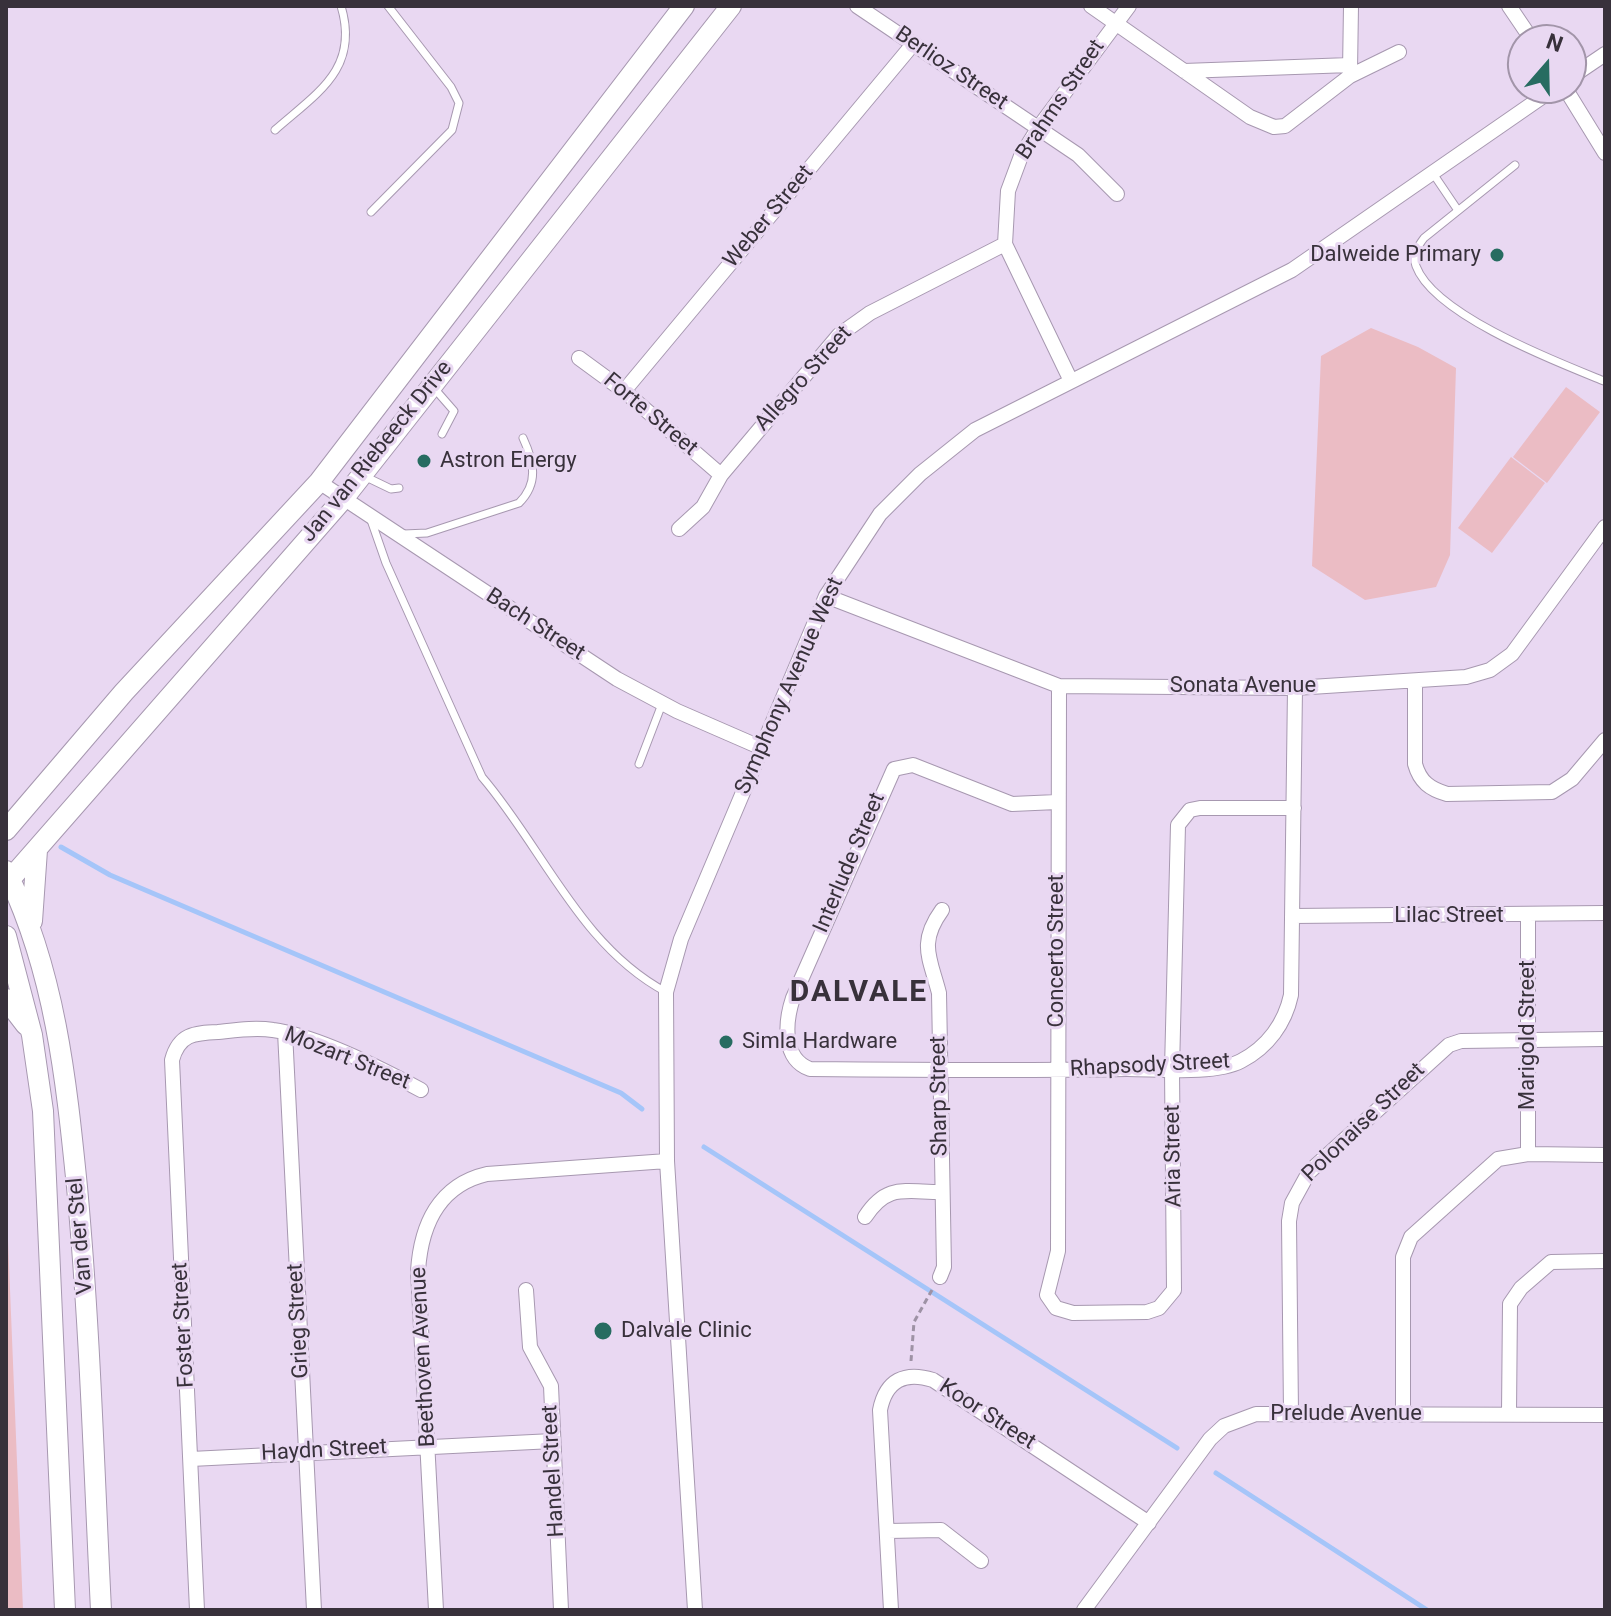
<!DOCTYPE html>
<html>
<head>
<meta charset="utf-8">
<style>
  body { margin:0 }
  #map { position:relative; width:1611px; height:1616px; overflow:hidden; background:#e9d8f2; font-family:Roboto,sans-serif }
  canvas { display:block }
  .frame { position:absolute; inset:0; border:8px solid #38313b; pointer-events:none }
  .north { position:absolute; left:1507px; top:24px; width:80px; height:80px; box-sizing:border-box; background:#e9d8f2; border:2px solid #a295a9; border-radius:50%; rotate:20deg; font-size:22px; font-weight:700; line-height:32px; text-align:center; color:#38313b }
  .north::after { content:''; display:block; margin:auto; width:28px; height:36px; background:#276c61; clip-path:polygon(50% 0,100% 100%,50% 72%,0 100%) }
</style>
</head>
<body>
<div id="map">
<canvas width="1611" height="1616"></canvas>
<div class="frame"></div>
<div class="north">N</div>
</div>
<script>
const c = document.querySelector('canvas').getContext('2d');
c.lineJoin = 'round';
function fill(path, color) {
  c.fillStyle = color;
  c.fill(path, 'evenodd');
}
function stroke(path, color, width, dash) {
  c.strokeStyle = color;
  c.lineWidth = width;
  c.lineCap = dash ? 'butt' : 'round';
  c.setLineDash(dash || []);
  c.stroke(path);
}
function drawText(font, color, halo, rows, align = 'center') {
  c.font = font + ' Roboto,sans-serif';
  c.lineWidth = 6;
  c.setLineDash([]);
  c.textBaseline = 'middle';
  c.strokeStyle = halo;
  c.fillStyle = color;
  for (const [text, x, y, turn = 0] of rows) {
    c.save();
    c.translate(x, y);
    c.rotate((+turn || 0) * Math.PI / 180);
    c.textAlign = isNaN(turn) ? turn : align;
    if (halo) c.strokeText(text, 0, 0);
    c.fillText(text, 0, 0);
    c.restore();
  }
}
const green = new Path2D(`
  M 1371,328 L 1418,347 L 1456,368 L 1450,555 L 1436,587 L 1365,600 L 1312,566 L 1321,356 Z
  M 1566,387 L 1600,412 L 1547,483 L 1513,457 Z
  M 1511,457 L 1545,483 L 1492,553 L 1458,528 Z
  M 6,1190 L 23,1610 L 6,1610 Z`);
const stream = new Path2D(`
  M 61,847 L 110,875 L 621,1093 L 642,1109
  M 704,1147 L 1177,1448
  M 1216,1473 L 1427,1610`);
const path = new Path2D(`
  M 911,1361 L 914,1322 L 932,1290`);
const lane = new Path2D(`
  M 275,130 C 317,93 360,69 341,6
  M 1515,165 L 1424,238 C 1418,246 1412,255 1416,266 C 1434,315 1557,362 1604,381
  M 1432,172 L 1457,209
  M 371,212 L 452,130 L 459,103 L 451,87 L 388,6
  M 433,387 L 454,411 L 442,434
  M 364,476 L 391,489 L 399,488
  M 371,520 L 386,563 L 482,777 C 543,848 580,946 666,992
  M 404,534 L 427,533 L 519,503 C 539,483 534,462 523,438
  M 639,764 L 662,704`);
const street = new Path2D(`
  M 857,6 L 1078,155 L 1117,194
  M 1091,6 L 1250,117 L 1274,127 L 1285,126 L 1350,76 L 1399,52
  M 1509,6 L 1532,40
  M 1184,71 L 1350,65
  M 1350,71 L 1351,6
  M 1571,77 L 1605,54
  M 1565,88 L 1605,153
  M 579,358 L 624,391 L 721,475
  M 1070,379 L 1005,244 L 1008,191 L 1021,156 L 1039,127 L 1129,6
  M 624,391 L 914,43
  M 319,482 L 617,679 L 677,711 L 762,748
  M 679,529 L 703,507 L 721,475 L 839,335 L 870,313 L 1005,244
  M 826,596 L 1059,686 L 1295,688 L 1466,677 L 1490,670 L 1512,654 L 1605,527
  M 1415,681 L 1415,764 C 1420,782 1430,789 1447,794 L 1552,792 L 1572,779 L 1605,740
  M 1059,686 L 1058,1251 L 1047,1295 L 1056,1308 L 1073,1313 L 1147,1312 L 1159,1308 L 1174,1290 L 1172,1069 L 1178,825 L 1190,810 L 1200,808 L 1294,808
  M 1057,802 L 1012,804 L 913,765 L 894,769 L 793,998 C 785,1022 782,1059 810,1069 C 915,1070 1021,1071 1127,1069 C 1158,1069 1214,1075 1241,1061 C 1268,1047 1285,1023 1291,995 L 1295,688
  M 1293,916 L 1605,913
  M 285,1032 L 314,1610
  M 1528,1154 L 1528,916
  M 865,1217 C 887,1183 905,1192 941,1192
  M 940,1277 L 944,1267 L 939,993 C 930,958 918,943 942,910
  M 526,1290 L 530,1347 L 551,1386 L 561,1610
  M 1291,1413 L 1289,1221 L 1292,1203 L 1309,1172 L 1449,1045 L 1461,1041 L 1605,1039
  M 1403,1413 L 1403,1257 L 1411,1237 L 1498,1159 L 1528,1154 L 1605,1155
  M 1509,1413 L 1510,1304 L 1521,1288 L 1551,1262 L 1605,1261
  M 191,1459 L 553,1441
  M 888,1531 L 941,1530 L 981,1561
  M 197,1610 L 172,1060 C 179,1034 194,1033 218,1032 C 236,1030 255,1027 273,1030 C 317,1036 382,1069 421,1090
  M 436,1610 L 418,1271 C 421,1225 439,1185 487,1174 L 667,1161
  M 695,1610 L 667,1161 L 666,992 L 681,939 L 826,596 L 880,514 L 920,474 L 975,430 L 1292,270 L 1555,88
  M 891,1610 L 880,1410 C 886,1380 905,1371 933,1380 L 1149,1523
  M 1084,1610 L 1210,1439 L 1224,1426 L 1256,1414 L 1605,1415`);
const secondary = new Path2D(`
  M 6,830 L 124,692 L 319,482 L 684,6
  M 6,871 C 55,971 66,1078 77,1187 C 90,1328 94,1469 101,1610
  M 6,884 L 343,499 L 731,6
  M 32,921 L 37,850
  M 6,936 L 32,1035 L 43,1111 L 65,1610
  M 6,999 L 26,1025`);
const markers = [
  [1497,255,8,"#276c61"],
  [424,461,8,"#276c61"],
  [726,1042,8,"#276c61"],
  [603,1331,10,"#276c61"]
];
const streetNames = [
  ["Berlioz Street",951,69,34],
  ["Brahms Street",1061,100,-56],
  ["Weber Street",769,217,-50],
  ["Allegro Street",804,379,-48],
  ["Forte Street",650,415,40],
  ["Jan van Riebeeck Drive",377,452,-51],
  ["Bach Street",535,625,33],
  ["Symphony Avenue West",790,686,-66],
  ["Sonata Avenue",1243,686],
  ["Interlude Street",850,863,-67],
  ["Lilac Street",1449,916],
  ["Concerto Street",1057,951,-90],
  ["Marigold Street",1528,1035,-90],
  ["Mozart Street",347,1059,22],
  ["Rhapsody Street",1150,1066,-3],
  ["Sharp Street",940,1096,-91],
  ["Polonaise Street",1364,1123,-44],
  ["Aria Street",1174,1156,-91],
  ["Van der Stel",81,1236,-95],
  ["Grieg Street",299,1321,-93],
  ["Foster Street",184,1325,-93],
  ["Beethoven Avenue",424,1357,-93],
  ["Prelude Avenue",1346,1414],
  ["Koor Street",987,1415,33],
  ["Haydn Street",324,1451,-3],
  ["Handel Street",554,1471,-93]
];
const poiNames = [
  ["Dalweide Primary",1481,255,"right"],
  ["Astron Energy",440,461],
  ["Simla Hardware",742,1042],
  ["Dalvale Clinic",621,1331]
];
const districtNames = [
  ["DALVALE",859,993]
];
fill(green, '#ebbcc4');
stroke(stream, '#a5c5f9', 5);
stroke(lane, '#a798b0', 9);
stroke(street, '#a798b0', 16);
stroke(secondary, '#a798b0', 22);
stroke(path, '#9e92a5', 3, [6, 4]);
stroke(lane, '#fff', 7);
stroke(street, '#fff', 14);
stroke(secondary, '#fff', 20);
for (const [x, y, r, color] of markers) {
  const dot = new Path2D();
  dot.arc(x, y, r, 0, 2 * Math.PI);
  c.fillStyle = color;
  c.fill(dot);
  stroke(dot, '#e9d8f2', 3);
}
drawText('22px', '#38313b', '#e9d8f2', streetNames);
drawText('22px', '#38313b', '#e9d8f2', poiNames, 'left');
c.letterSpacing = '2px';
drawText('bold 30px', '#38313b', '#e9d8f2', districtNames);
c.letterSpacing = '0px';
</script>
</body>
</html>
